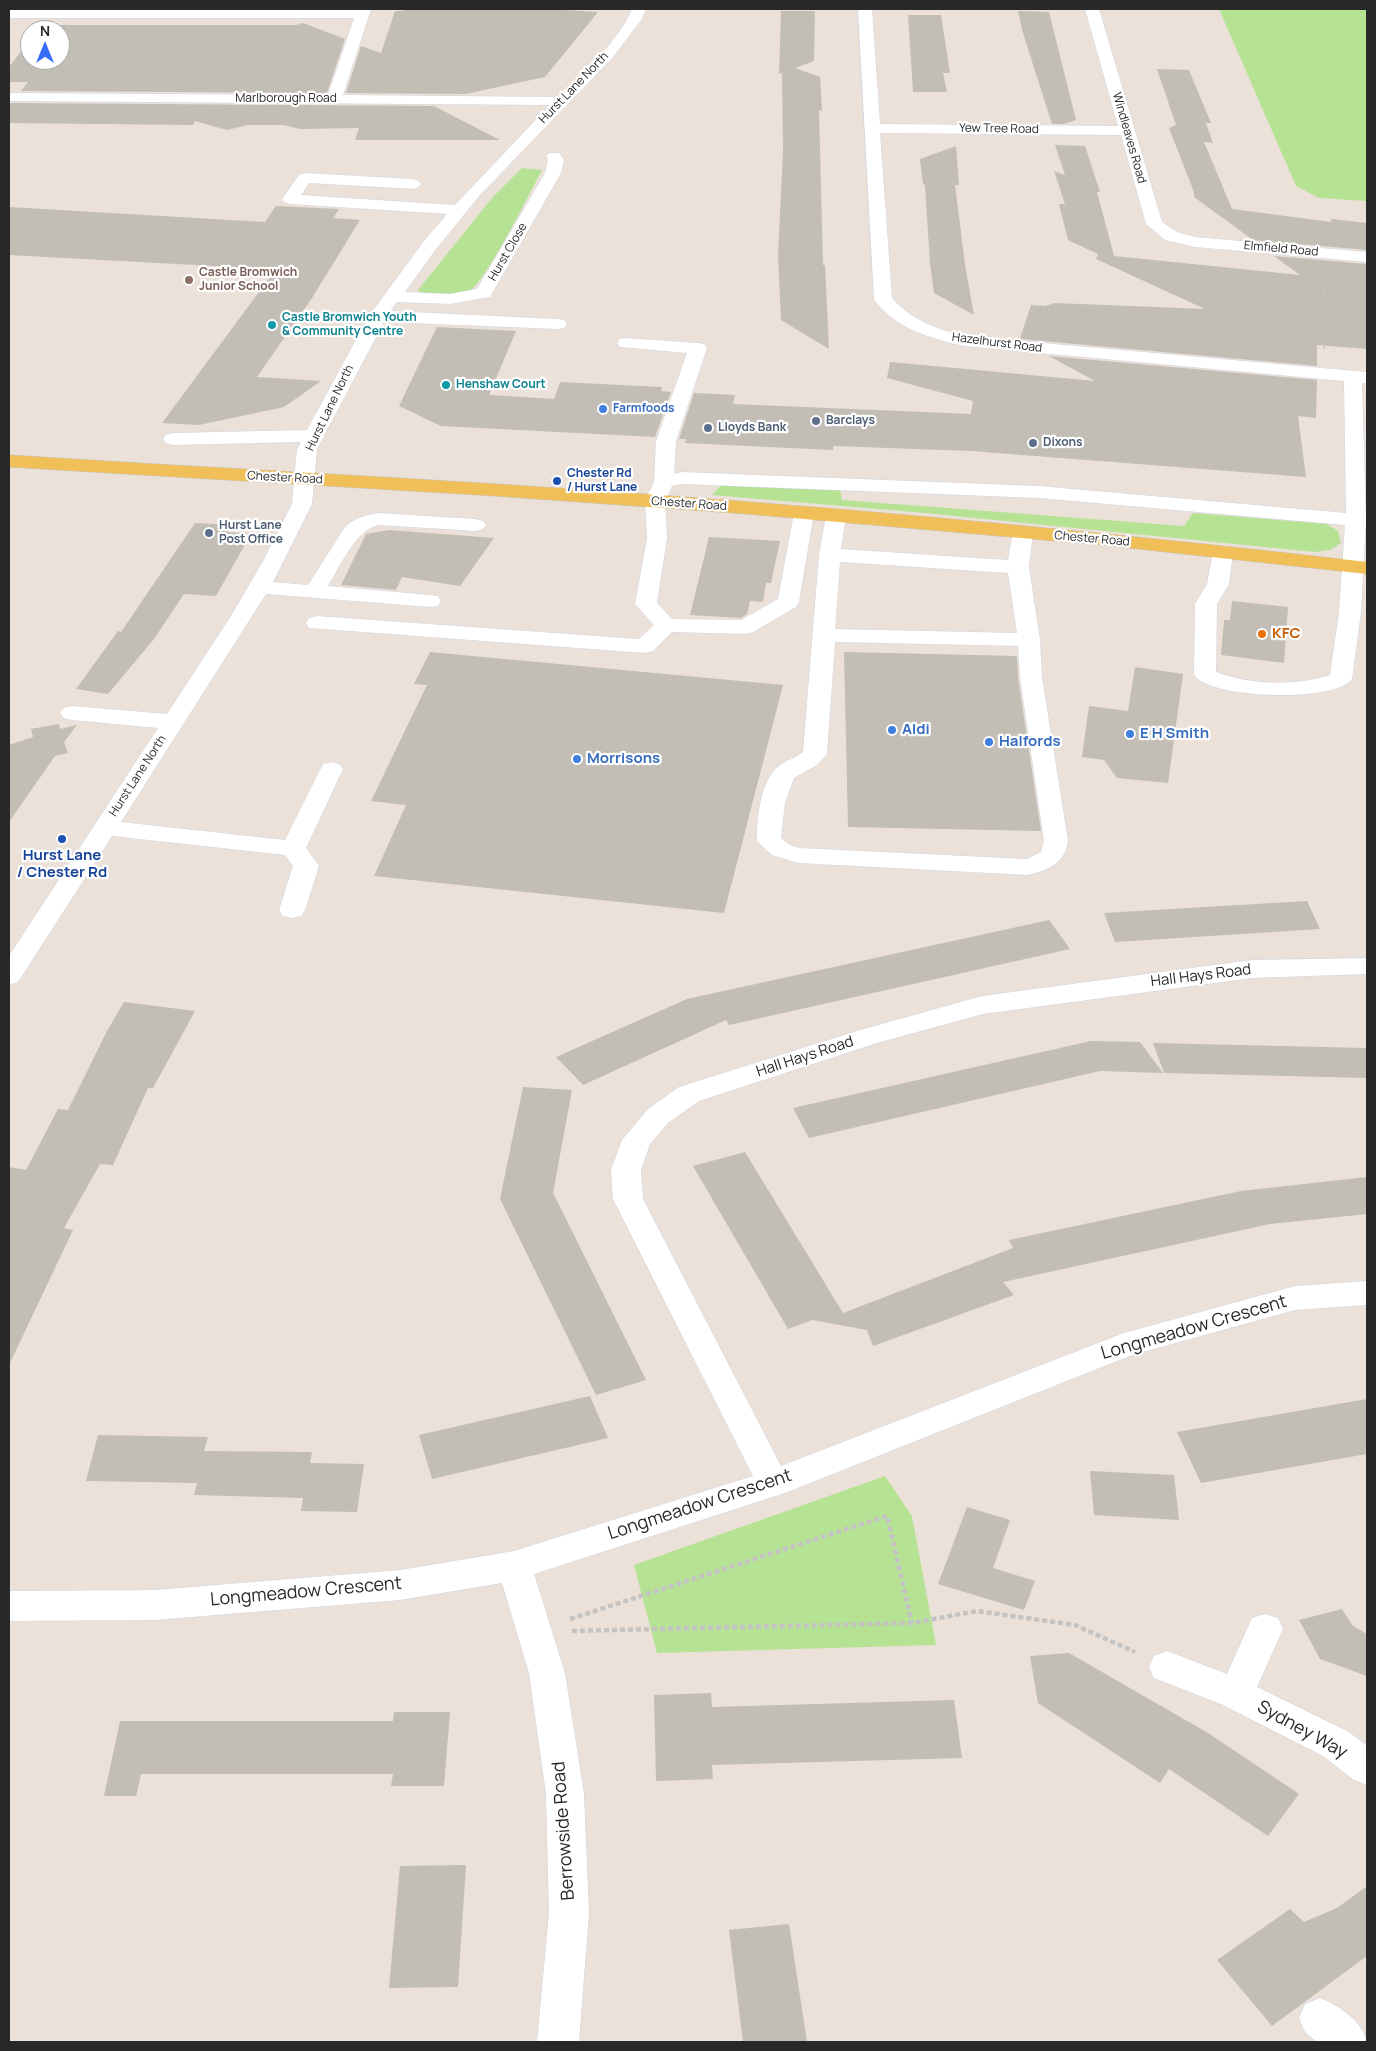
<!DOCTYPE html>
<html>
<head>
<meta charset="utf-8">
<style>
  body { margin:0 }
  #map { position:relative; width:1376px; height:2051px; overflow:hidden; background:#ebe1d9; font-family:Manrope,sans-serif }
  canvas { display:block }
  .frame { position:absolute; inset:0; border:10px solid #282828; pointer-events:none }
  .north { position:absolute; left:20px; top:20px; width:50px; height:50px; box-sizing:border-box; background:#fff; border:1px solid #a9a9a9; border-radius:50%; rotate:0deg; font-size:14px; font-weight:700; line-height:20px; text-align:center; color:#282828 }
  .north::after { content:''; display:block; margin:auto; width:18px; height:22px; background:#366dfa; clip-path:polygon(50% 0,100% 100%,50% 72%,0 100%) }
</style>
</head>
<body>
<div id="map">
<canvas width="1376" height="2051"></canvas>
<div class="frame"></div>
<div class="north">N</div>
</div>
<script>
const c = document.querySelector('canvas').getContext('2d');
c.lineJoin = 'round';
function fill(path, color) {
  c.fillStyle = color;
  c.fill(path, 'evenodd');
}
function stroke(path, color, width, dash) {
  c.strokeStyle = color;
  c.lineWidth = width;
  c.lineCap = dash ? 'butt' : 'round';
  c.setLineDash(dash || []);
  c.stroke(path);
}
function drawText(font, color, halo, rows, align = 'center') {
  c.font = font + ' Manrope,sans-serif';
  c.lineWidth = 4.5;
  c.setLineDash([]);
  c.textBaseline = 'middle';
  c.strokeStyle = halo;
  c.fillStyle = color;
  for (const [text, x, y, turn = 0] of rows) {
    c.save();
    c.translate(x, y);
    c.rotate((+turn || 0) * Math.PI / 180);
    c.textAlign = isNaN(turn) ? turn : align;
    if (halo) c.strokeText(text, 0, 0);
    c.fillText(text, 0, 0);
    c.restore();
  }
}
const green = new Path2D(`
  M 1219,9 L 1367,9 L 1367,201 L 1319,198 L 1296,186 Z
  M 522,168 L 542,170 C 530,192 485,285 466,294 C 458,298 435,295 424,296 L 418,290 L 492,198 Z
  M 721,485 L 840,490 L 842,500 L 1184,526 L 1193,513 L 1327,524 L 1338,531 L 1341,543 L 1330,550 L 1315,552 L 925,513 L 712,495 Z
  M 885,1476 L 912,1516 L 936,1645 L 657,1653 L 634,1565 Z`);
const building = new Path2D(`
  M 404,9 L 548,9 L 598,12 L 545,77 L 465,94 L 346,93 L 361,46 L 381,53 L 395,11 L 403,11 Z
  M 781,11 L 815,11 L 814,61 L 795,68 L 820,77 L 822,111 L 819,110 L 823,265 L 825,265 L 829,349 L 781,320 L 778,255 L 783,151 L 782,73 L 779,74 Z
  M 1018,11 L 1049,12 L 1076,120 L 1064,124 L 1052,124 L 1022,30 Z
  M 908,15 L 941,15 L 950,73 L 943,73 L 947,92 L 913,92 Z
  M 303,23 L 345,39 L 327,93 L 21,91 L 28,82 L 9,82 L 9,67 L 30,40 L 30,60 L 60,60 L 60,30 L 38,30 L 42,25 L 296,25 Z
  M 1157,69 L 1189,70 L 1211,123 L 1206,123 L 1213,143 L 1204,142 L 1232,209 L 1331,222 L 1331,219 L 1367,223 L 1367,250 L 1253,240 L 1194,197 L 1194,192 L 1169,128 L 1176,125 Z
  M 11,103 L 434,106 L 500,140 L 355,140 L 359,128 L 300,129 L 284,125 L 248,125 L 227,130 L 195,121 L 193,125 L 9,123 L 9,105 Z
  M 1055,145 L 1085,146 L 1100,192 L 1097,192 L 1114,256 L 1300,275 L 1274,256 L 1367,264 L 1367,349 L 1317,345 L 1317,366 L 1020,339 L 1031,305 L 1045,306 L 1055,303 L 1205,309 L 1096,259 L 1098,254 L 1068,240 L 1059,204 L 1065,204 L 1054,171 L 1065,175 Z
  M 956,146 L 959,185 L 955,185 L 965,265 L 974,315 L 934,293 L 930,264 L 925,185 L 923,184 L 920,159 Z
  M 276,206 L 339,209 L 333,218 L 360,220 L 312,298 L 257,377 L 321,381 L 284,407 L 199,425 L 162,423 L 273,273 L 268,272 L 270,269 L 9,255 L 9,207 L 265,222 Z
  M 437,327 L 516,331 L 489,395 L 554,399 L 560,382 L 662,387 L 661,391 L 671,392 L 655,437 L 441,426 L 399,406 Z
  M 1049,356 L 1317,380 L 1316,418 L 1298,416 L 1306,477 L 971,451 L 833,446 L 833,450 L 685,443 L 686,439 L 679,439 L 694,393 L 735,395 L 733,404 L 971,414 L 973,401 L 887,378 L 890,362 L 1095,381 Z
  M 195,523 L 232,525 L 228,532 L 251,534 L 216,596 L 184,594 L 154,639 L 108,694 L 76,689 L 118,631 L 121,632 Z
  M 389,530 L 494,538 L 460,586 L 402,577 L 396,590 L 341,585 L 366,534 Z
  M 709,537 L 780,541 L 771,583 L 766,583 L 763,602 L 750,601 L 747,614 L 741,618 L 690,615 Z
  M 1232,601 L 1288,607 L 1284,663 L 1221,655 L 1224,620 L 1230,620 Z
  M 430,652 L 783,685 L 724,913 L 374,876 L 406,805 L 371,801 L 427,685 L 414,684 Z
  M 844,652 L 1017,656 L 1018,677 L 1041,831 L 848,827 Z
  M 1135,667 L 1183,674 L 1168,783 L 1117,778 L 1104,760 L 1082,757 L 1089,706 L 1128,711 Z
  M 59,724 L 60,729 L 77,725 L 64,742 L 68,753 L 55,756 L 9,822 L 9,745 L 33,737 L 31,729 Z
  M 1307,901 L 1320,929 L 1115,942 L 1104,913 Z
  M 1049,920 L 1070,949 L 729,1025 L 726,1020 L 583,1085 L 556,1057 L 687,999 Z
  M 124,1002 L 195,1011 L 153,1088 L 148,1088 L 113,1165 L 100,1164 L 64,1228 L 73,1230 L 9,1365 L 9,1167 L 26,1170 L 58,1109 L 68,1110 L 107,1031 Z
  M 1091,1041 L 1140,1042 L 1163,1073 L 1100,1071 L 809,1138 L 793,1108 Z
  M 1153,1043 L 1367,1048 L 1367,1078 L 1164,1073 Z
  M 523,1087 L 572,1090 L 553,1193 L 646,1380 L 596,1395 L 500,1199 Z
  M 745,1152 L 843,1313 L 1013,1248 L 1009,1240 L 1241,1191 L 1367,1177 L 1367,1214 L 1270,1224 L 1003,1282 L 1014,1295 L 873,1346 L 867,1330 L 812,1320 L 788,1329 L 693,1166 Z
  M 590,1396 L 608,1438 L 432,1479 L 419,1435 Z
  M 1367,1399 L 1367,1454 L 1201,1483 L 1177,1432 Z
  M 98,1435 L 208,1437 L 204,1451 L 312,1452 L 310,1463 L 364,1464 L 357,1512 L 301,1511 L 303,1498 L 194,1495 L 197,1483 L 86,1481 Z
  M 1090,1471 L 1174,1475 L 1179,1520 L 1094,1515 Z
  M 967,1507 L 1010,1520 L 993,1568 L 1035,1581 L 1024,1610 L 938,1584 Z
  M 1342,1609 L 1353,1626 L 1367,1634 L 1367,1676 L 1320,1659 L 1299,1620 Z
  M 1069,1653 L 1208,1733 L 1299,1794 L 1268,1836 L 1169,1769 L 1160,1783 L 1038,1703 L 1030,1656 Z
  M 711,1693 L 712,1707 L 954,1700 L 962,1758 L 712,1765 L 713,1779 L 656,1781 L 654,1695 Z
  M 394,1712 L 450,1712 L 444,1786 L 391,1786 L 393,1774 L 141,1774 L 136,1796 L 104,1796 L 120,1721 L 393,1721 Z
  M 466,1865 L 458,1987 L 389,1988 L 400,1866 Z
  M 1367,1886 L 1367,1956 L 1272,2026 L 1217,1960 L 1290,1909 L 1304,1922 L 1337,1908 Z
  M 789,1924 L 807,2042 L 743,2042 L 729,1930 Z`);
const pathFar1 = new Path2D(`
  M 1321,278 L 1326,305 L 1324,349`);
const path = new Path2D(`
  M 570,1619 L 887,1516 L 912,1623
  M 572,1631 L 912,1623 L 977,1611 L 1075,1625 L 1135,1652`);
const minor = new Path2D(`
  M 357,9 L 371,9 L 343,95 L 558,97 C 584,70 618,43 632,9 L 646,9 L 642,19 L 613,57 L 480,195 L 436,249 L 405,292 L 450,294 L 477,289 L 545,173 L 548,160 L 546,156 L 549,153 L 559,153 L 564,160 L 561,173 L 490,297 L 450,304 L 397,302 L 390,311 L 558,319 L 564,320 L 567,324 L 564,328 L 558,329 L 384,322 L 317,449 L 312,504 L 273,582 L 308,585 L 345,527 C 354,518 366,515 379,513 L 476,519 L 483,521 L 486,525 L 483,529 L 476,531 L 379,525 C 355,530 340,567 328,586 L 430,595 L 438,596 L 441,601 L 438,606 L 430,607 L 266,594 L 121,822 L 285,840 L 323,764 L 331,762 L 339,764 L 343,769 L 306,848 L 319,866 L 305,910 L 301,916 L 292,918 L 283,916 L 279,910 L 293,866 L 285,855 L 112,836 L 18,982 L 9,985 L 9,956 L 158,728 L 72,720 L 64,718 L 60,713 L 64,708 L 72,706 L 167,714 L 231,616 L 262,563 L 292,504 L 297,449 L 301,442 L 173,445 L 166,443 L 163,439 L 166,435 L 173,433 L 307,430 L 369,316 L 424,241 L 447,214 L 290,204 L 284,202 L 282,199 L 299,175 L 305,173 L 413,179 L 419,181 L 421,184 L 419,187 L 413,189 L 309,183 L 301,195 L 455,205 L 550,105 L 9,101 L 9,93 L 328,95 L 354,18 L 9,18 L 9,10 Z
  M 858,9 L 872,9 L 880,124 L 1118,126 L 1085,9 L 1099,9 L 1162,222 L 1177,232 L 1195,237 L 1367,252 L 1367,262 L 1195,247 L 1165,240 L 1146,224 L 1121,135 L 880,133 L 892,298 C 911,320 937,329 964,336 L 1367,372 L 1367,384 L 1362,383 L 1366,520 L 1361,612 L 1352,679 C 1335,703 1210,699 1194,675 L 1195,604 L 1207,584 L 1213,552 L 1216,548 L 1223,546 L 1230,548 L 1233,552 L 1229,584 L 1217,604 L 1216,672 C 1249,685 1297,686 1330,675 L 1339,612 L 1345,525 L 1039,498 L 682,484 L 672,486 L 665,501 L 667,538 L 657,603 L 672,619 L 741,620 L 778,599 L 794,513 L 797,509 L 804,507 L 811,509 L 814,513 L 799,602 L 796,607 L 753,632 L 745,634 L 672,632 L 653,651 L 645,653 L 309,628 L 306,623 L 309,618 L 317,616 L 639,639 L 654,625 L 635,604 L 647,538 L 645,501 L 654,482 L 656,441 L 687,353 L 620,347 L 617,343 L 620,339 L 626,338 L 698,343 L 704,344 L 707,348 L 676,441 L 674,474 L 682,472 L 1039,486 L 1346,513 L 1344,381 L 964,346 C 930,338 895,329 874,299 Z
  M 836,509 L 843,511 L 846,515 L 841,549 L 1008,560 L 1013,532 L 1016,528 L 1023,526 L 1030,528 L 1033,532 L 1029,567 L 1040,640 L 1042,677 L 1068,841 C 1065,864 1048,870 1028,875 L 798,863 L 772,855 L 757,841 C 757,818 760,781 779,766 C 786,760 796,758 803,752 L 819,555 L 826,515 L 829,511 ZM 840,562 L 1008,573 L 1017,633 L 835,629 ZM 835,642 L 1018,646 L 1020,677 L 1044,841 L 1041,852 L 1027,859 L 800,848 L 790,845 L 781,838 L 785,803 L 794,778 L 817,765 L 827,754 Z
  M 1367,958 L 1367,974 L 1252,978 L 983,1014 L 877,1043 L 699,1101 L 668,1123 L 650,1144 L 641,1170 L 643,1199 L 781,1466 L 1124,1333 L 1295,1286 L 1367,1281 L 1367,1305 L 1295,1310 L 1132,1355 L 785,1493 L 534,1574 L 565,1673 L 584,1794 L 589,1913 L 579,2042 L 537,2042 L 549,1913 L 546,1794 L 529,1673 L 502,1583 L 400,1600 L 155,1620 L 9,1621 L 9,1591 L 155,1590 L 400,1570 L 514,1551 L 753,1476 L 613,1199 L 611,1170 L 622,1140 L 648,1109 L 679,1087 L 857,1031 L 982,996 L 1252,960 Z
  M 1265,1614 L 1278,1618 L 1283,1629 L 1257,1687 L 1349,1732 L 1367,1746 L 1367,1785 L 1354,1780 L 1323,1756 L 1223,1705 L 1154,1678 L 1149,1667 L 1154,1656 L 1167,1651 L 1227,1674 L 1252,1618 Z
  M 1320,1998 C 1340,2006 1362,2021 1367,2042 L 1317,2042 L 1305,2032 L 1299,2018 L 1305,2004 Z`);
const major = new Path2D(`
  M 9,455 C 225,469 442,479 658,495 C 895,512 1131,535 1367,562 L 1367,574 L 1102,545 L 747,514 L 496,496 L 9,467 Z`);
const markers = [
  [189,280,5,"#8d6e63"],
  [272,325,5,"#0f9aa8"],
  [446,385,5,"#0f9aa8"],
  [603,409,5,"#3f7fe0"],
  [816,421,5,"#5c6f8a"],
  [708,428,5,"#5c6f8a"],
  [1033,443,5,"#5c6f8a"],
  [557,481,5,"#1a4fb4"],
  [209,533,5,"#5c6f8a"],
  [1262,634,5,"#e8710a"],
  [892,730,5,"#3f7fe0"],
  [1130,734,5,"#3f7fe0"],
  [989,742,5,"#3f7fe0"],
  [577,759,5,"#3f7fe0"],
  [62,839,5,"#1a4fb4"]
];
const farStreetnames = [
  ["Hurst Lane North",574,88,-46],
  ["Marlborough Road",286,99],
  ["Yew Tree Road",999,129,1],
  ["Windleaves Road",1129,138,74],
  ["Elmfield Road",1281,249,5],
  ["Hurst Close",508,252,-60],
  ["Hazelhurst Road",997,343,7],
  ["Hurst Lane North",330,408,-64],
  ["Chester Road",285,478,3],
  ["Chester Road",689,504,4],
  ["Chester Road",1092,539,5],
  ["Hurst Lane North",138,776,-57]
];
const farEducationnames = [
  ["Castle Bromwich",199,273],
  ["Junior School",199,287]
];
const farCulturenames = [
  ["Castle Bromwich Youth",282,318],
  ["& Community Centre",282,332],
  ["Henshaw Court",456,385]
];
const farShopnames = [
  ["Farmfoods",613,409]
];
const farServicenames = [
  ["Barclays",826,421],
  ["Lloyds Bank",718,428],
  ["Dixons",1043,443],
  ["Hurst Lane",219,526],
  ["Post Office",219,540]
];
const farTransitnames = [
  ["Chester Rd",567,474],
  ["/ Hurst Lane",567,488]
];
const foodNames = [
  ["KFC",1272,634]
];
const shopNames = [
  ["Aldi",902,730],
  ["E H Smith",1140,734],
  ["Halfords",999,742],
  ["Morrisons",587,759]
];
const transitNames = [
  ["Hurst Lane",62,856],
  ["/ Chester Rd",62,873]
];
const streetNames = [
  ["Hall Hays Road",1201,976,-7],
  ["Hall Hays Road",805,1057,-18]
];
const nearStreetnames = [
  ["Longmeadow Crescent",1194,1328,-16],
  ["Longmeadow Crescent",700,1505,-18],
  ["Longmeadow Crescent",306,1592,-5],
  ["Sydney Way",1302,1730,29],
  ["Berrowside Road",564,1831,-94]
];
fill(green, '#b6e294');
fill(building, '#c2bdb5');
stroke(minor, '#ced4e1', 1);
stroke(major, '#c3c3c3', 1);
stroke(pathFar1, '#c3c3c3', 2, [2, 1]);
stroke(path, '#c3c3c3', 4.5, [5, 3]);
fill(minor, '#fff');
fill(major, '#f1bf58');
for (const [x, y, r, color] of markers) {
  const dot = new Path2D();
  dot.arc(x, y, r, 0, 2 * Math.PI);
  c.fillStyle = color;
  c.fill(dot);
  stroke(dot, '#fff', 2);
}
drawText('12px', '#282828', '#fff', farStreetnames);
drawText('bold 12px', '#785e54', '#fff', farEducationnames, 'left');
drawText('bold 12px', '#0d838f', '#fff', farCulturenames, 'left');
drawText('bold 12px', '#366cbe', '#fff', farShopnames, 'left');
drawText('bold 12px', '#4e5e75', '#fff', farServicenames, 'left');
drawText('bold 12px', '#164399', '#fff', farTransitnames, 'left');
drawText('bold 15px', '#c56008', '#fff', foodNames, 'left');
drawText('bold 15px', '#366cbe', '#fff', shopNames, 'left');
drawText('bold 15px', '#164399', '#fff', transitNames);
drawText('15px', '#282828', '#fff', streetNames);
drawText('18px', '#282828', '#fff', nearStreetnames);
</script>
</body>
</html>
